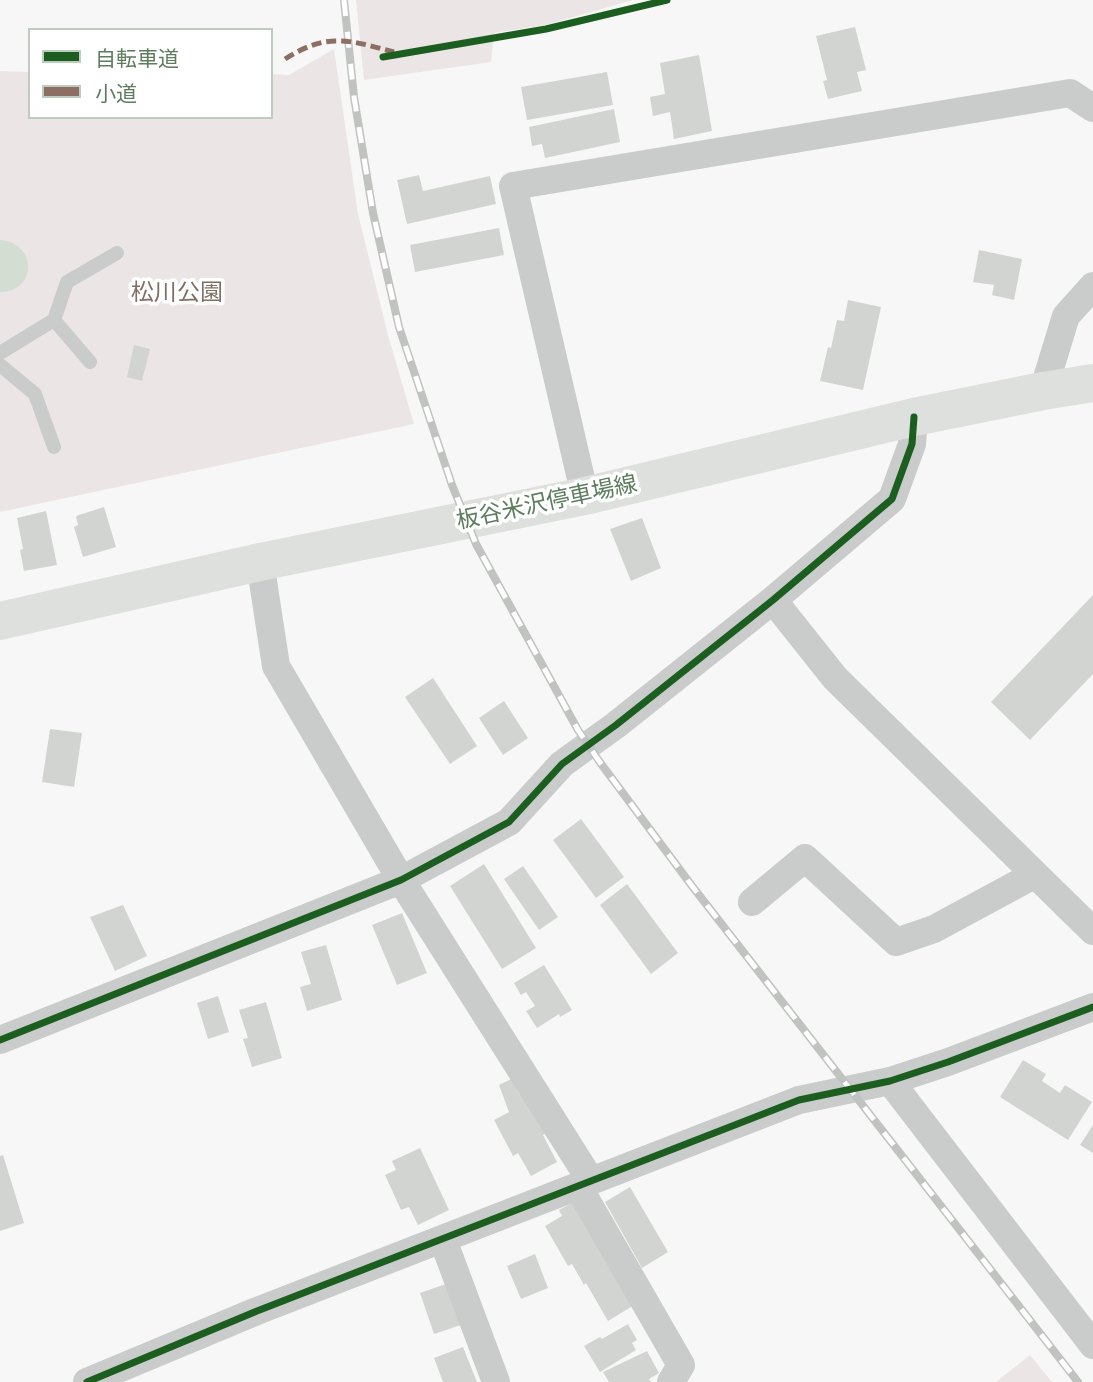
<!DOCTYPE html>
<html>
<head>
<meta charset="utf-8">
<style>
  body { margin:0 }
  #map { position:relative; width:1093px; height:1382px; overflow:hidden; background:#f8f7f7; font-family:Manrope,"Noto Sans JP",sans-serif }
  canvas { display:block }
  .legend { position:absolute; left:28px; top:28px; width:245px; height:91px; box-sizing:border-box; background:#fff; border:2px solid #becbbf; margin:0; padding:9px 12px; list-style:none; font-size:21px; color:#5d7d5e }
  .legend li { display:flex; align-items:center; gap:14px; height:35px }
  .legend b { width:35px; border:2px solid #becbbf }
</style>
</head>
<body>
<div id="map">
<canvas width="1093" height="1382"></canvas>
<ul class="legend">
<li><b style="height:9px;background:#1b5e20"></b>自転車道</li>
<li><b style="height:9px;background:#8d6e63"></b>小道</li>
</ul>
</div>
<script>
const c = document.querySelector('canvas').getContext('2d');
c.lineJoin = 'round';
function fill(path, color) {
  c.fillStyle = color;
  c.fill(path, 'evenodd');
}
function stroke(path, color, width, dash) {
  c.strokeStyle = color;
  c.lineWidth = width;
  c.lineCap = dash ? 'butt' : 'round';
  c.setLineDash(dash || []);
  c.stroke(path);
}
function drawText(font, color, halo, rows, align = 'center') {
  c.font = font + ' Manrope,"Noto Sans JP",sans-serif';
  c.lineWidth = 7;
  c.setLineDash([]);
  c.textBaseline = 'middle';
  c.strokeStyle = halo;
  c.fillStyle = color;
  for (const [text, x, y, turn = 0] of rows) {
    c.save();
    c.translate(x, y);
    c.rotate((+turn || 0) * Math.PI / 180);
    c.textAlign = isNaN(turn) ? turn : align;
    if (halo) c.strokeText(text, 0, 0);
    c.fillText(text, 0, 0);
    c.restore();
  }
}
const green = new Path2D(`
  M 356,0 L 633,0 L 546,25 L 494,33 L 491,62 L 364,80 Z
  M 334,49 L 358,214 L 388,335 L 414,424 L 0,512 L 0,71 L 30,72 L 30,117 L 271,117 L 271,74 L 289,75 Z
  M 1030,1355 L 1052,1382 L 996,1382 Z`);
const water = new Path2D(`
  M 0,240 C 38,243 37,292 0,292 Z`);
const building = new Path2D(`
  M 855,27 L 866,70 L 857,72 L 862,91 L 828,99 L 823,81 L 827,80 L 816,36 Z
  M 699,55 L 712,131 L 674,139 L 670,112 L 653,116 L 650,97 L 665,94 L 660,63 Z
  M 607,72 L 613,105 L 527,120 L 521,87 Z
  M 614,109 L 620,142 L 545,158 L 542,144 L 532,146 L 529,127 Z
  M 419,175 L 423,191 L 490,176 L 496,204 L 407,224 L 397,180 Z
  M 499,228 L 504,255 L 415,272 L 410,245 Z
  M 979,250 L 1022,259 L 1014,300 L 992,295 L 994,285 L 973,282 Z
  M 848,300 L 881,307 L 863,390 L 820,381 L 828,347 L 831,348 L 837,320 L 844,321 Z
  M 134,345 L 150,349 L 142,381 L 127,377 Z
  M 104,507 L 116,547 L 83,557 L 74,527 L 78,525 L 76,516 Z
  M 46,511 L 57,565 L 24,571 L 20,550 L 23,549 L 17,518 Z
  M 642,518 L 661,568 L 631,581 L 610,529 Z
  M 1093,595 L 1093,674 L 1030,740 L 991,702 Z
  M 433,678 L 477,746 L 450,764 L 405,697 Z
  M 504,701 L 528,738 L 503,755 L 479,718 Z
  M 50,729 L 82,733 L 74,787 L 42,782 Z
  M 581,819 L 624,877 L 596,898 L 553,840 Z
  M 484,864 L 536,948 L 502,969 L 450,886 Z
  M 523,866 L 558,917 L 539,930 L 504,879 Z
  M 627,884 L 678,953 L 651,974 L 600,905 Z
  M 123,905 L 147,956 L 115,971 L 90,917 Z
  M 402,913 L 427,973 L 397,985 L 372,925 Z
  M 326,945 L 342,1000 L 307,1011 L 300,987 L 311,984 L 301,952 Z
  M 544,965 L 572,1010 L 560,1017 L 559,1014 L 537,1028 L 526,1011 L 535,1006 L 526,992 L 521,995 L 514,983 Z
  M 218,996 L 229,1032 L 208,1039 L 197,1003 Z
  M 266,1002 L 282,1058 L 252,1067 L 243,1039 L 248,1038 L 239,1010 Z
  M 1023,1060 L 1046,1074 L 1042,1081 L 1060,1093 L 1065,1085 L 1092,1102 L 1068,1140 L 1000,1097 Z
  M 511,1079 L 520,1095 L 522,1094 L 551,1131 L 543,1135 L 557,1162 L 531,1176 L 518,1153 L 513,1156 L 494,1120 L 509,1112 L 499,1085 Z
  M 1093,1125 L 1093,1153 L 1080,1145 Z
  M 420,1148 L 449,1210 L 418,1225 L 409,1207 L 401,1210 L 385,1175 L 396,1170 L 392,1161 Z
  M 3,1155 L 24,1223 L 0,1231 L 0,1156 Z
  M 630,1187 L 668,1252 L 642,1268 L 605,1202 Z
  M 575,1201 L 636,1304 L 608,1321 L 586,1283 L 584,1285 L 572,1264 L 568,1266 L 545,1226 L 562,1216 L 559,1210 Z
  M 535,1254 L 548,1288 L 521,1299 L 507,1266 Z
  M 446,1284 L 461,1325 L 434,1334 L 420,1293 Z
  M 628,1324 L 637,1340 L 632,1343 L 636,1350 L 600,1372 L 584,1346 L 600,1337 L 602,1339 Z
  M 463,1347 L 477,1382 L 443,1382 L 434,1358 Z
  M 647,1351 L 659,1373 L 649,1379 L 651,1382 L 609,1382 L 603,1372 Z`);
const service = new Path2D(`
  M 54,320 L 67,282 L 117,253
  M 0,353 L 54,320 L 90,362
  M 0,365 L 35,394 L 54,447`);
const minor = new Path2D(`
  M 1043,391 L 1066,316 L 1093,286
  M 585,496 L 513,186 L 1070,93 L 1093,108
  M 260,562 L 276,666 L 401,880 L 591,1181
  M 773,600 L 835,678 L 1093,931
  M 752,902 L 805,858 L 896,942 L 934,929 L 1034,875
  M 0,1040 L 401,880 L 509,822 L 562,764 L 616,725 L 773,600 L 892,499 L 912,444 L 914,417
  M 890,1081 L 1093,1345
  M 578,1186 L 681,1365 L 671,1382
  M 443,1240 L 496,1382
  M 87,1382 L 257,1311 L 799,1100 L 890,1081 L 948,1062 L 1093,1007`);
const secondary = new Path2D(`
  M 0,621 L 260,562 L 585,496 L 914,417 L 1043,391 L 1093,383`);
const rail = new Path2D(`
  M 344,0 L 354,97 L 373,213 L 399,327 L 452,485 L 476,544 L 578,730 L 599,761 L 692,886 L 1078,1382`);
const quiet = new Path2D(`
  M 285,59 C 327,32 349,40 394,52`);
const cycleway = new Path2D(`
  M 383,57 L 546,29 L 667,0
  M 0,1040 L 401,880 L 509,822 L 562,764 L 616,725 L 773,600 L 892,499 L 912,444 L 914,417
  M 87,1382 L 257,1311 L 799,1100 L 890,1081 L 948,1062 L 1093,1007`);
const parkNames = [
  ["松川公園",177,294]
];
const streetNames = [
  ["板谷米沢停車場線",547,503,-12]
];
fill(green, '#ebe6e5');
fill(water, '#d4ddd2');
fill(building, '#d2d4d2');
stroke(service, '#c9ccca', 14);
stroke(minor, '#c9ccca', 28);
stroke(secondary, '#dee0de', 38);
stroke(rail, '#c0c3c0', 8);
stroke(rail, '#fff', 5, [16]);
stroke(quiet, '#8d6e63', 5, [10, 5]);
stroke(cycleway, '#1b5e20', 7);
drawText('23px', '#806f64', '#fff', parkNames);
drawText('23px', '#5d7d5e', '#fff', streetNames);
</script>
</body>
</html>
